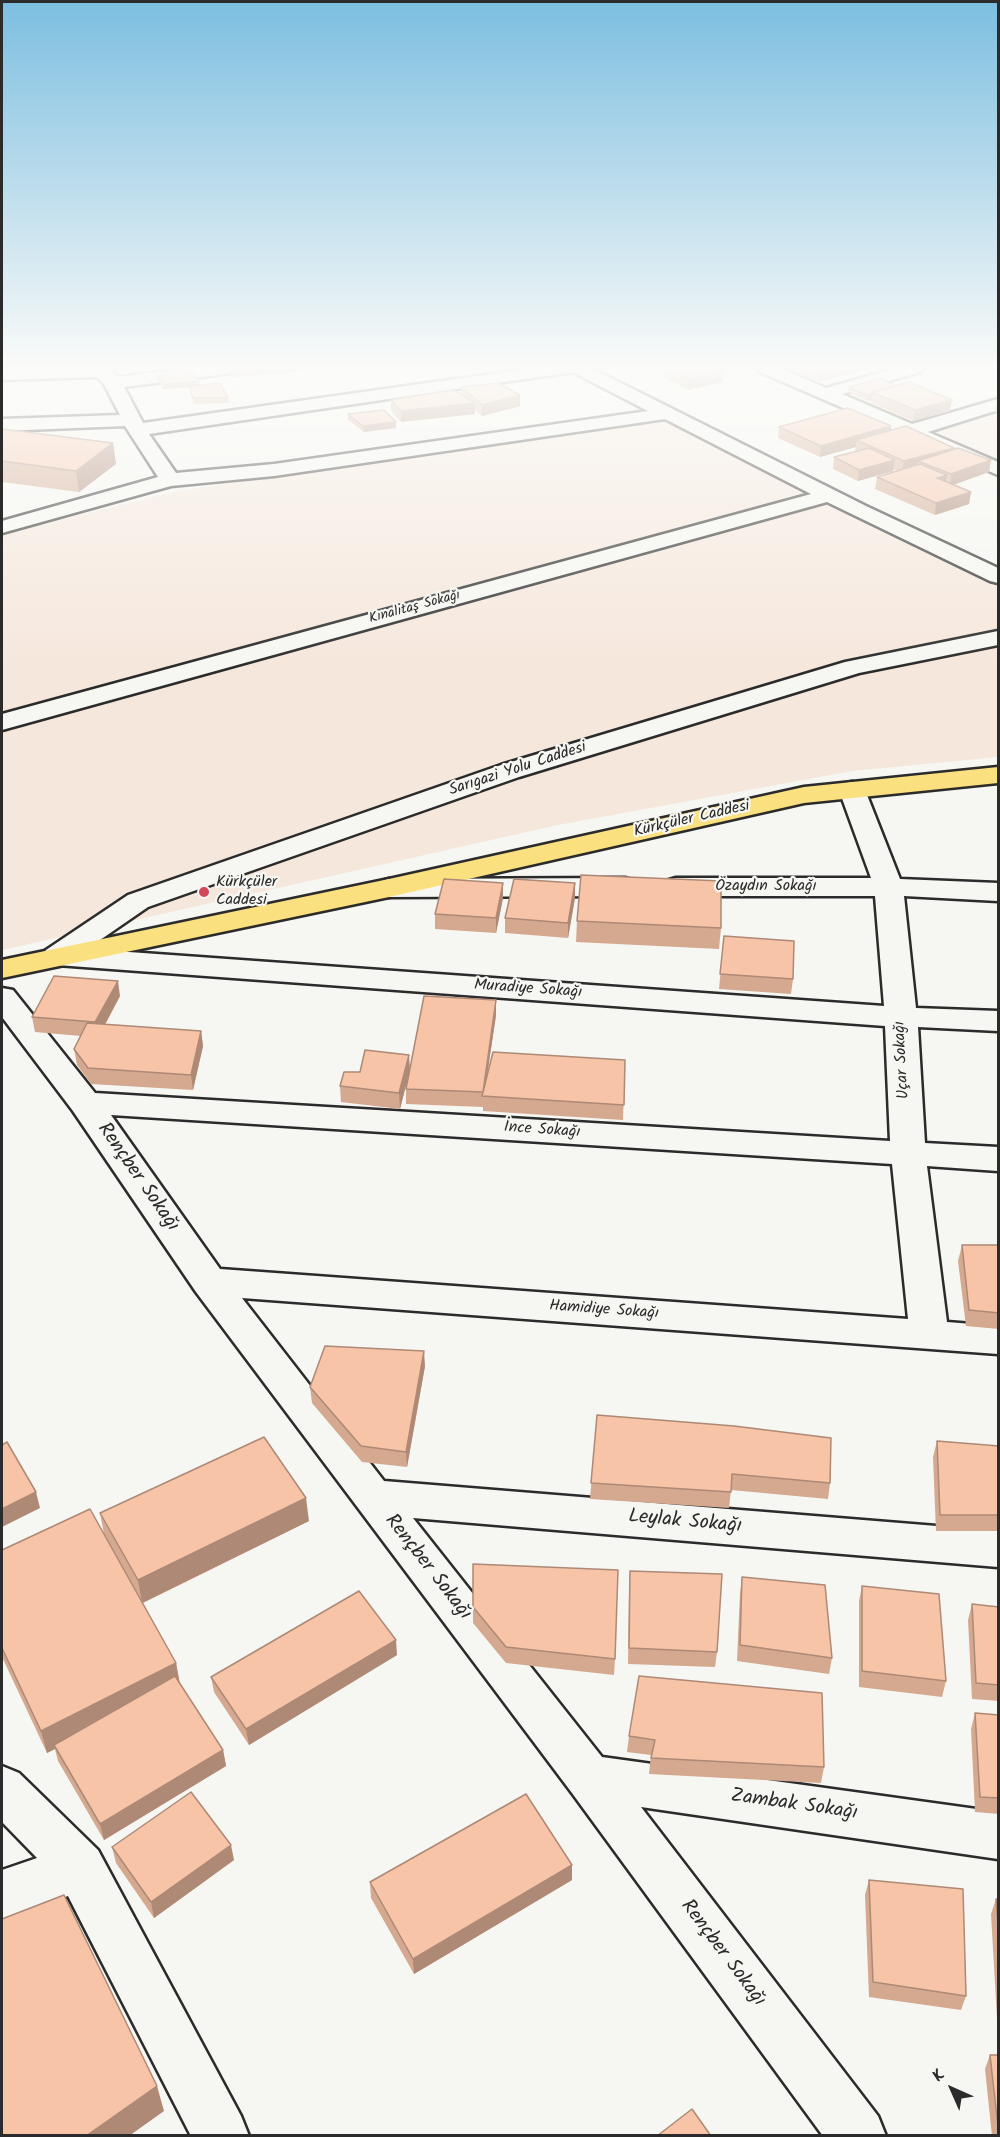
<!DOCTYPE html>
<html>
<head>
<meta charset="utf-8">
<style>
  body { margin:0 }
  #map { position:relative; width:1000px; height:2137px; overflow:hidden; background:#f6f6f2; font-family:Kalam,sans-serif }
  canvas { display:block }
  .frame { position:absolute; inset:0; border:3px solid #2b2b2b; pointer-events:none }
  .north { position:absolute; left:922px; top:2059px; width:60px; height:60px; -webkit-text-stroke:4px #f6f6f2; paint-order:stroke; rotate:315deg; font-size:16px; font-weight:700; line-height:24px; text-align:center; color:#2b2b2b }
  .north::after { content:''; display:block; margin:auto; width:21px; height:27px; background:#2b2b2b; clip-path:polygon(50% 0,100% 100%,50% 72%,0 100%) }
</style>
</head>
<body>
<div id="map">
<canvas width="1000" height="2137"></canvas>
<div class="frame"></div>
<div class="north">K</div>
</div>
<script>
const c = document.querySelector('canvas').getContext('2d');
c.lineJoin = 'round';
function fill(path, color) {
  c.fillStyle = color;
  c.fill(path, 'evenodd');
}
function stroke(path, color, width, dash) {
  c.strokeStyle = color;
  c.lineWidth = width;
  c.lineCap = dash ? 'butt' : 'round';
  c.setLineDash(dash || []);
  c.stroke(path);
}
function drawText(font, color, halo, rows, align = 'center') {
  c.font = font + ' Kalam,sans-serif';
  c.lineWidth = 4.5;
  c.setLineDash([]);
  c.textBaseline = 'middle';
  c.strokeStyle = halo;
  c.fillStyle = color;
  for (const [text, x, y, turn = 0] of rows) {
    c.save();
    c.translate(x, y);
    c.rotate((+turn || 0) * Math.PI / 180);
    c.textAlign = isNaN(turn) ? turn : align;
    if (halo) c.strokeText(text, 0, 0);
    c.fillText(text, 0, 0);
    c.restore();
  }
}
const built = new Path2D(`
  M 998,410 L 998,463 L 924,432 Z
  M 667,419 L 998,582 L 998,757 L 852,771 L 558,825 L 2,950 L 2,534 L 177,491 Z`);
const minor = new Path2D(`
  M 54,368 L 109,368 L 118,377 L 193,368 L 241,368 L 238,372 L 232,373 L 124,387 L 143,423 L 534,368 L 591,368 L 866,506 L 998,568 L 998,583 L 990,581 L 827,502 L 2,730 L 2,714 L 811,494 L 665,419 L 274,476 L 171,486 L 2,533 L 2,521 L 158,477 L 125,426 L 2,431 L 2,419 L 120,415 L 104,384 L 97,377 L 2,380 L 2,370 ZM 573,372 L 648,411 L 274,464 L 176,473 L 149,434 Z
  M 757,368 L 780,368 L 826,388 L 897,368 L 924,368 L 921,372 L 842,394 L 912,424 L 998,399 L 998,410 L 928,432 L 998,462 L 998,475 L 760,372 Z
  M 998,631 L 998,645 L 859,673 L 519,777 L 148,907 L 87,949 L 884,1006 L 875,896 L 676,896 L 666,893 L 661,887 L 666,881 L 676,878 L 871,878 L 839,790 L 842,784 L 852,782 L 862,784 L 865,790 L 900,879 L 998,883 L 998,901 L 904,896 L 916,1008 L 998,1011 L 998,1031 L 918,1027 L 925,1143 L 998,1147 L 998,1171 L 927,1166 L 947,1322 L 998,1326 L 998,1354 L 242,1298 L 384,1481 L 998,1531 L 998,1567 L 413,1518 L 602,1757 L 998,1812 L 998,1859 L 641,1807 L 878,2116 L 886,2136 L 823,2136 L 572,1793 L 196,1292 L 73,1111 L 2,1017 L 2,988 L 13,990 L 95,1093 L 890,1141 L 885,1026 L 57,965 L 46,962 L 42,956 L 46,950 L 128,895 L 501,765 L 845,662 ZM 111,1115 L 892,1164 L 908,1319 L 220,1269 Z
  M 625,878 L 635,881 L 640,887 L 635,893 L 625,896 L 389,897 L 379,894 L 374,888 L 379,882 L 389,879 Z
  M 2,1766 L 19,1773 L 98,1850 L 241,2116 L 249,2136 L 191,2136 L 68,1896 L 2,1920 L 2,1870 L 37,1858 L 2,1822 Z`);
const major = new Path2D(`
  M 998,767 L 998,783 L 804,803 L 389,897 L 2,978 L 2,960 L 389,879 L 804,787 Z`);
const wall = new Path2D(`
  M 225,368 L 336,368 L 305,371 L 232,377 Z
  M 665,368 L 715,368 L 723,382 L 687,390 L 664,377 Z
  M 797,368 L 870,368 L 818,382 L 796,373 Z
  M 157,375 L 199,381 L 200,386 L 228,398 L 229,403 L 194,404 L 189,387 L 163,389 L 157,380 Z
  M 461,387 L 520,395 L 520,406 L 482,416 L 475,410 L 475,414 L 401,422 L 391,411 L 391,400 L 461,395 Z
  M 849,387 L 950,411 L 913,421 L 871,403 L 871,400 L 868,401 L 848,392 Z
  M 999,400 L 999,413 L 995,412 L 997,401 Z
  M 348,414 L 396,428 L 364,432 L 348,420 Z
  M 779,427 L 890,431 L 954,448 L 953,449 L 991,460 L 989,472 L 953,485 L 971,492 L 969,504 L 935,515 L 875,489 L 877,477 L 897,471 L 894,469 L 893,471 L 858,481 L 833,469 L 834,457 L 856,452 L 855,451 L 856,447 L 820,457 L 778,438 Z
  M 2,429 L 113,443 L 116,464 L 79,492 L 2,482 Z
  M 575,883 L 575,898 L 568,938 L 505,933 L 505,918 Z
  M 503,898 L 496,933 L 435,929 L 435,914 Z
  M 577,921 L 721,928 L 719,949 L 576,942 Z
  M 724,936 L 793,979 L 791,994 L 719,989 Z
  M 120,996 L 105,1025 L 201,1031 L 203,1046 L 193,1090 L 91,1084 L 77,1065 L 74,1049 L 81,1036 L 35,1032 L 32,1017 Z
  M 496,1015 L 487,1075 L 625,1060 L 623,1120 L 483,1111 L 483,1107 L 406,1104 L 406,1089 L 408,1076 L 400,1109 L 341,1102 L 340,1086 L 360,1072 L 410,1069 Z
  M 962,1245 L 999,1245 L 999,1329 L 966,1326 L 958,1261 Z
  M 425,1366 L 407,1467 L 362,1462 L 312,1403 L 310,1387 Z
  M 597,1415 L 830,1483 L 828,1499 L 731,1490 L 729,1508 L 590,1499 Z
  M 937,1441 L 999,1446 L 999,1531 L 936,1531 L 933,1457 Z
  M 100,1513 L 309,1521 L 143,1603 L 176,1663 L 180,1684 L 223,1750 L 226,1766 L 104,1840 L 58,1761 L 55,1749 L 47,1753 L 2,1657 L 2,1550 L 104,1534 Z
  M 473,1564 L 615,1659 L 614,1675 L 506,1663 L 473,1623 Z
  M 630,1571 L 717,1652 L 715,1667 L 628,1664 L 629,1587 Z
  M 742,1577 L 832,1658 L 829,1674 L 737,1661 L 740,1593 Z
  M 862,1586 L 946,1681 L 942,1697 L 859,1687 L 859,1601 Z
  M 972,1604 L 999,1607 L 999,1701 L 972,1699 L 968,1620 Z
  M 397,1655 L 249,1745 L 214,1692 L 211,1677 Z
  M 975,1713 L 999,1715 L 999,1814 L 975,1812 L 971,1729 Z
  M 629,1736 L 824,1767 L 821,1783 L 649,1774 L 651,1755 L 627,1752 Z
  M 112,1847 L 234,1860 L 154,1918 L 116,1863 Z
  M 572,1880 L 414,1974 L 371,1898 L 370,1882 Z
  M 869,1880 L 966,1996 L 961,2010 L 869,1997 L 865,1895 Z
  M 996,1899 L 999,1899 L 999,2019 L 997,2019 L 991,1914 Z
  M 990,2055 L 999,2136 L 992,2136 L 985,2069 Z`);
const shadedWall = new Path2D(`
  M 231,368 L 305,368 L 305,371 L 232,377 Z
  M 305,368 L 336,368 L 305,371 Z
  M 448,368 L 460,368 L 448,370 Z
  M 833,368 L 870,368 L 818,382 L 820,371 Z
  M 723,371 L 723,382 L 687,390 L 688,379 Z
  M 199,381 L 200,386 L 163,389 L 163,384 Z
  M 520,395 L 520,406 L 482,416 L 482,405 Z
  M 872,395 L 871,400 L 868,401 L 869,396 Z
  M 952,400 L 950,411 L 913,421 L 915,410 Z
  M 475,403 L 475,414 L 401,422 L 401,411 Z
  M 396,422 L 396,428 L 364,432 L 363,426 Z
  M 891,426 L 889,437 L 856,440 L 856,447 L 820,457 L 821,446 Z
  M 113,443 L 116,464 L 79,492 L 76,471 Z
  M 954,448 L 952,459 L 918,461 L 917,469 L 902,473 L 904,461 Z
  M 895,460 L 893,471 L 858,481 L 859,470 Z
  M 991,460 L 989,472 L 950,486 L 951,474 Z
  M 947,475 L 945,486 L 937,478 Z
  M 971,492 L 969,504 L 935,515 L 936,503 Z
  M 503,883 L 503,898 L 496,933 L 496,918 Z
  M 575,883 L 575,898 L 568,938 L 568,923 Z
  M 118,981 L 120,996 L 98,1037 L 95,1022 Z
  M 496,1000 L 496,1015 L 484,1096 L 483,1096 Z
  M 201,1031 L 203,1046 L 193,1090 L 191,1075 Z
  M 409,1055 L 410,1070 L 400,1109 L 399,1093 Z
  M 424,1351 L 425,1366 L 407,1467 L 406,1452 Z
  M 36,1492 L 40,1508 L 2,1527 L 2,1509 Z
  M 306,1498 L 309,1521 L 142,1603 L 138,1580 Z
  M 396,1640 L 397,1655 L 249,1745 L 246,1729 Z
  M 176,1663 L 180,1685 L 54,1745 L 55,1749 L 47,1753 L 41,1731 Z
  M 223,1750 L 226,1766 L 104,1840 L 100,1824 Z
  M 231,1845 L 234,1860 L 154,1918 L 151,1902 Z
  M 572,1865 L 572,1880 L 414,1974 L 413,1959 Z
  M 157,2086 L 164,2111 L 129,2136 L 86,2136 Z`);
const building = new Path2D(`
  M 667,368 L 715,368 L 723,371 L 688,379 Z
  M 810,368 L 833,368 L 820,371 Z
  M 191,371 L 199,381 L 163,384 L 157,375 Z
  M 881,379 L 896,386 L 872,392 L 872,395 L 869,396 L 849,387 Z
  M 909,382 L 952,400 L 915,410 L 872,392 Z
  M 220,383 L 228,398 L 193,398 L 189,387 Z
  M 498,383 L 520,395 L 482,405 L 461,387 Z
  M 454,390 L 475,403 L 401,411 L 391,400 Z
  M 848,408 L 891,426 L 821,446 L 779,427 Z
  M 384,410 L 396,422 L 363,426 L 348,414 Z
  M 906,426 L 954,448 L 904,461 L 856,440 Z
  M 2,429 L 113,443 L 76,471 L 2,461 Z
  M 869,448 L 895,460 L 859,470 L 834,457 Z
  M 958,448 L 991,460 L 951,474 L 918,461 Z
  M 920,464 L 947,475 L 937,478 L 971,492 L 936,503 L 877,477 Z
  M 581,875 L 721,881 L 721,928 L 577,921 Z
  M 444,879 L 503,883 L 496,918 L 435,914 Z
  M 514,879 L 575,883 L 568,923 L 505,918 Z
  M 724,936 L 794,941 L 793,979 L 720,974 Z
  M 54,976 L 118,981 L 95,1022 L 32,1017 Z
  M 424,996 L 496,1000 L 483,1092 L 406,1089 Z
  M 87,1023 L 201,1031 L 191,1075 L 88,1068 L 74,1049 Z
  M 365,1050 L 409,1055 L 399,1093 L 340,1086 L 344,1072 L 360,1072 Z
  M 493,1052 L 625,1060 L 624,1105 L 482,1096 Z
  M 962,1245 L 999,1245 L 999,1313 L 969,1310 Z
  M 325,1346 L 424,1351 L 406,1452 L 361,1446 L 310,1387 Z
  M 597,1415 L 734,1426 L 831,1438 L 830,1483 L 732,1474 L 731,1492 L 591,1483 Z
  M 264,1437 L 306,1498 L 138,1580 L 100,1513 Z
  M 937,1441 L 999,1446 L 999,1515 L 940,1515 Z
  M 7,1442 L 36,1492 L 2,1509 L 2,1445 Z
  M 90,1509 L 176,1663 L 41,1731 L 2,1648 L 2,1550 Z
  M 473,1564 L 618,1570 L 615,1659 L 506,1647 L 473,1607 Z
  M 630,1571 L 722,1574 L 717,1652 L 629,1648 Z
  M 742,1577 L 825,1585 L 832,1658 L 740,1645 Z
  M 862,1586 L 939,1594 L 946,1681 L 862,1671 Z
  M 359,1591 L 396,1640 L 246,1729 L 211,1677 Z
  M 972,1604 L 999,1607 L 999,1685 L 976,1683 Z
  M 175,1676 L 223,1750 L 100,1824 L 54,1745 Z
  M 639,1676 L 822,1693 L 824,1767 L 651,1758 L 655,1740 L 629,1736 Z
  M 975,1713 L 999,1715 L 999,1798 L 980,1797 Z
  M 191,1792 L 231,1845 L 151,1902 L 112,1847 Z
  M 526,1794 L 572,1865 L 413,1959 L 370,1882 Z
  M 869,1880 L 963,1889 L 966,1996 L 873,1982 Z
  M 64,1895 L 157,2086 L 86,2136 L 2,2136 L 2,1919 Z
  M 996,1899 L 999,1899 L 999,1936 Z
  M 990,2055 L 999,2055 L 999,2135 Z
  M 692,2109 L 711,2136 L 657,2136 Z`);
const markers = [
  [204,892,6,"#d1495b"]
];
const farStreetnames = [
  ["Kınalıtaş Sokağı",415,608,-15]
];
const streetNames = [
  ["Sarıgazi Yolu Caddesi",518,770,-18],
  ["Kürkçüler Caddesi",692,820,-13],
  ["Özaydın Sokağı",766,887],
  ["Muradiye Sokağı",528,990,4],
  ["Uçar Sokağı",903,1060,-93],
  ["İnce Sokağı",542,1131,4],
  ["Hamidiye Sokağı",604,1311,4]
];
const poiNames = [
  ["Kürkçüler",216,883],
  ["Caddesi",216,901]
];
const nearStreetnames = [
  ["Rençber Sokağı",137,1178,55],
  ["Leylak Sokağı",685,1523,5],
  ["Rençber Sokağı",427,1568,52],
  ["Zambak Sokağı",794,1806,8],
  ["Rençber Sokağı",722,1954,53]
];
fill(built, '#f6e7dc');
stroke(minor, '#2b2b2b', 5);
stroke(major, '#2b2b2b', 5);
fill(minor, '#f6f6f2');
fill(major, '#fbe080');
fill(wall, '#d4a990');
fill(shadedWall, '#ad8976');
fill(building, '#f7c4a8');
stroke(building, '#ad8976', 1.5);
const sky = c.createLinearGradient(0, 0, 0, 667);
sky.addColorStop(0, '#7cbee0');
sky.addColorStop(0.55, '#fbfbf9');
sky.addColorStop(1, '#fbfbf900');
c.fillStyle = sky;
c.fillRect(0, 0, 1000, 667);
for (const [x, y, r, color] of markers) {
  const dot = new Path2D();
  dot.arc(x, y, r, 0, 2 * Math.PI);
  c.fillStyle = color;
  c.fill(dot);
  stroke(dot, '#f6f6f2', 2);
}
drawText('14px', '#2b2b2b', '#f6f6f2', farStreetnames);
drawText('16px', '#2b2b2b', '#f6f6f2', streetNames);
drawText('16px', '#2b2b2b', '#f6f6f2', poiNames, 'left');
drawText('20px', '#2b2b2b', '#f6f6f2', nearStreetnames);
</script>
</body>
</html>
